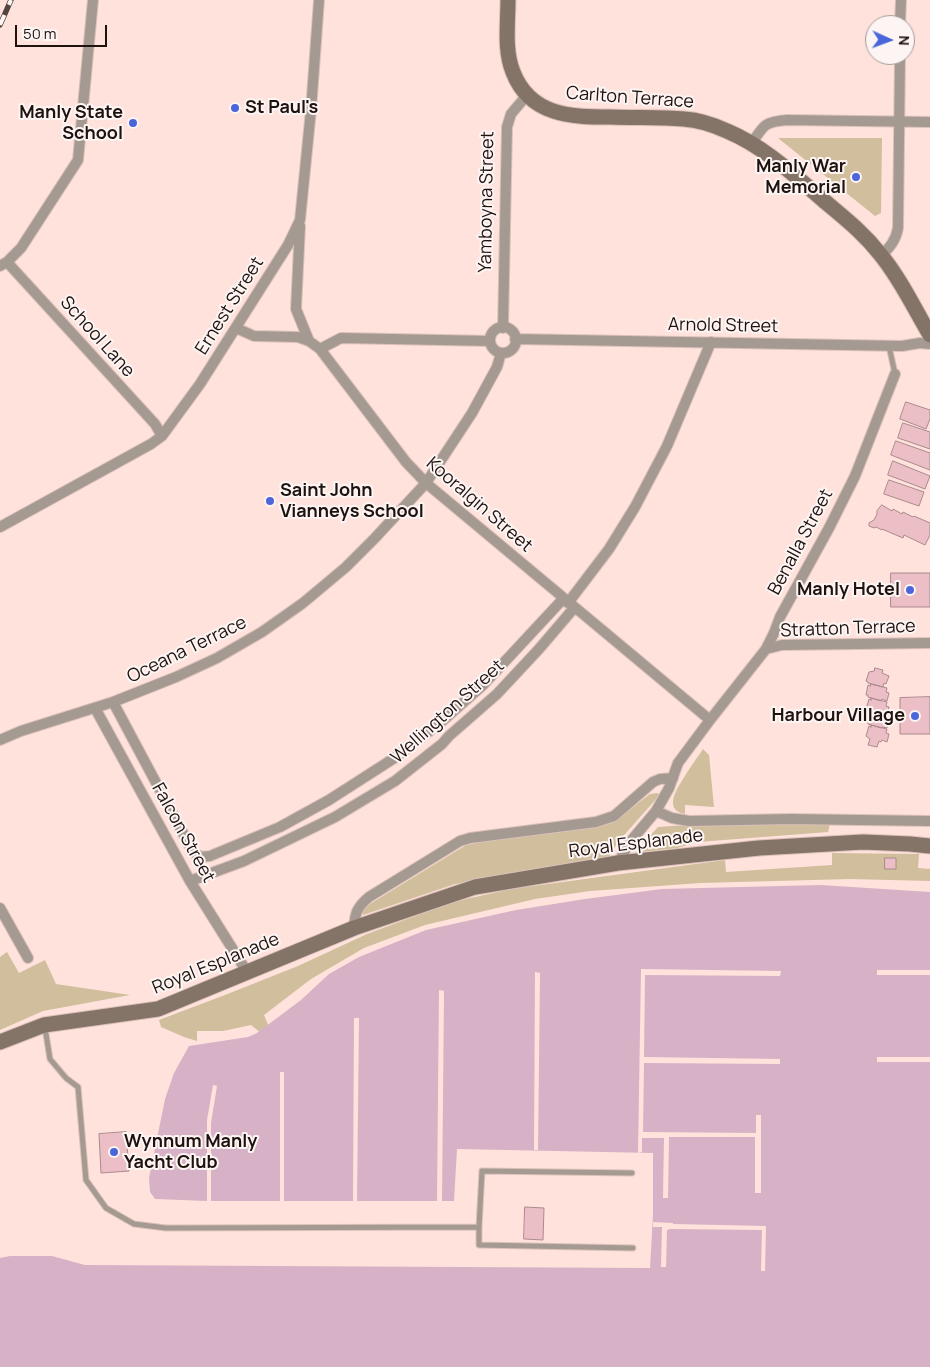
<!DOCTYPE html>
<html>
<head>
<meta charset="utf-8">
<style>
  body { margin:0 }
  #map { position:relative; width:930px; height:1367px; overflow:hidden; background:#ffe2db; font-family:Manrope,sans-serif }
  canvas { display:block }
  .north { position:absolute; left:865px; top:15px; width:50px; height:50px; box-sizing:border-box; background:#fcf5f3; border:1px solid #a39a98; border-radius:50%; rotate:92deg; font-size:14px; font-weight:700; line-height:20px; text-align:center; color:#1e120f }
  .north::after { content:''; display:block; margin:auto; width:18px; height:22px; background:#4b66da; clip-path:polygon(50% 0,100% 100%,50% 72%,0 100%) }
  .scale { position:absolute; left:15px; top:25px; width:92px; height:22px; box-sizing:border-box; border:2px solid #1e120f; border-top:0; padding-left:6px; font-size:15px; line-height:18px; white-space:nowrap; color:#1e120f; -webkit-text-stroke:4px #fcf5f3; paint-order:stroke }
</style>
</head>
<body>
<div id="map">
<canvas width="930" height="1367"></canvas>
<div class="north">N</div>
<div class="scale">50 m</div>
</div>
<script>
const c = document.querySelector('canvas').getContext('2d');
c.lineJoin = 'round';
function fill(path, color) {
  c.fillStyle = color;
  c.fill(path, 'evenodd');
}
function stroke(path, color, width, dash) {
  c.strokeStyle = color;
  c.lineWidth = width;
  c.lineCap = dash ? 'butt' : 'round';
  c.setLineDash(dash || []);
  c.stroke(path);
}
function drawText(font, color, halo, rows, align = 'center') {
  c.font = font + ' Manrope,sans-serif';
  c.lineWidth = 4;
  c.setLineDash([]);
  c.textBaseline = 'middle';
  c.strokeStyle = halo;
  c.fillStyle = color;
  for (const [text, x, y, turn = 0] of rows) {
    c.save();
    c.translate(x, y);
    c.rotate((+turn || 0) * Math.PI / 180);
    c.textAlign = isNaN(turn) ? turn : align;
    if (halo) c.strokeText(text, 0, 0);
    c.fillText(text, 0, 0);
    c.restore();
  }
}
const green = new Path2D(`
  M 778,138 L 882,138 L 881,213 L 875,216 Z
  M 703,749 L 709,755 L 714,807 L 685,805 L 685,814 C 678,813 672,809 673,801 C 674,789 696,760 703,749 Z
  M 657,793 L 659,794 L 657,798 L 618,842 L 608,858 L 522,874 L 455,884 L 363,915 L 362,912 L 365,907 L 466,845 L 498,839 L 609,824 L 615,821 L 650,794 Z
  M 731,822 L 830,824 L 828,832 L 698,842 L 677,848 L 643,852 L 647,839 L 658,827 Z
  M 832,853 L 919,854 L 918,868 L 930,869 L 930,881 L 850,879 L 700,883 L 590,891 L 535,899 L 425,925 L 364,948 L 311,979 L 264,1015 L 269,1027 L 261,1033 L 251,1025 L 223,1031 L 197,1031 L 197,1041 L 184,1037 L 161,1027 L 159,1020 L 225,995 L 298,966 L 367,934 L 453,902 L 511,889 L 725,860 L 726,872 L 832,865 Z
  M 7,952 L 19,973 L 45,960 L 56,984 L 130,995 L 43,1011 L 0,1030 L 0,957 Z`);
const water = new Path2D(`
  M 821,885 L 930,892 L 930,1367 L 0,1367 L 0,1258 L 10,1256 L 52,1256 L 85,1265 L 650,1268 L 653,1214 L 653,1153 L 457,1149 L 454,1201 L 207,1201 L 155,1199 L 150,1192 L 149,1178 L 165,1099 L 174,1073 L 189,1046 L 248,1037 L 257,1033 L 301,1000 L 329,974 L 359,957 L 426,930 L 516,910 L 585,899 L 662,889 Z`);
const pier = new Path2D(`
  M 641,969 L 781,971 L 780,976 L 645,975 L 644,1057 L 780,1059 L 780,1064 L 644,1063 L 643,1132 L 756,1133 L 756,1115 L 761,1115 L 761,1193 L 755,1193 L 755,1137 L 669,1137 L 668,1198 L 663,1198 L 664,1138 L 642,1138 L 642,1152 L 638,1153 Z
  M 877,970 L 930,970 L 930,975 L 877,975 Z
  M 535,972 L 540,973 L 538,1150 L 534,1150 Z
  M 439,990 L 444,991 L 442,1201 L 437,1201 Z
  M 354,1018 L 359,1018 L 357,1201 L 353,1201 Z
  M 877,1057 L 930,1057 L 930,1062 L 877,1062 Z
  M 280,1072 L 284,1072 L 284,1201 L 280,1201 Z
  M 213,1085 L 217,1086 L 211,1123 L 211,1201 L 207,1201 L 207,1120 Z
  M 653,1222 L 673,1223 L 673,1224 L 766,1226 L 765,1271 L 761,1271 L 762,1230 L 670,1229 L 667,1230 L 666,1267 L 661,1267 L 662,1227 L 653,1227 Z`);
const building = new Path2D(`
  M 906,402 L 930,410 L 930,419 L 926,429 L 900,419 Z
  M 903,423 L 930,432 L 930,449 L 898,438 Z
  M 896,441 L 930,453 L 930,470 L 891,455 Z
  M 893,461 L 930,476 L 925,489 L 888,475 Z
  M 889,480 L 924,492 L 919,506 L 884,494 Z
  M 882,505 L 892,511 L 893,509 L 902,514 L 903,512 L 913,517 L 914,516 L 930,523 L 930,535 L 925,545 L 904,535 L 903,538 L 882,529 L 882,530 L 876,527 L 874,528 L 869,526 L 869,523 L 874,520 L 877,514 L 877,511 Z
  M 891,573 L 930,573 L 930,607 L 891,607 Z
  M 875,668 L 883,670 L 882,673 L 889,676 L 886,684 L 884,683 L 883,687 L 868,683 L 868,682 L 866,681 L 869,672 L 874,671 Z
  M 871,684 L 887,688 L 886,692 L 889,693 L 887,701 L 882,699 L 881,701 L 868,697 L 868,695 L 866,695 L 868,685 L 870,686 Z
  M 930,697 L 930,734 L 900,734 L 900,698 Z
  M 871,698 L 887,702 L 886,706 L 889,707 L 887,714 L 868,711 L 868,709 L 866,709 L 869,699 L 871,700 Z
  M 871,711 L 887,716 L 886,719 L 889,720 L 887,728 L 882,727 L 881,728 L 868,724 L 868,723 L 866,722 L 869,713 L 871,713 Z
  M 871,725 L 887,729 L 886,733 L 889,734 L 887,742 L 882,740 L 881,742 L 879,741 L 877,747 L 868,745 L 870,739 L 866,736 L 869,726 L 871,727 Z
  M 885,858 L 896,858 L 896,869 L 885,869 Z
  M 126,1132 L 129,1171 L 101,1173 L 99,1134 Z
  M 525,1207 L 544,1208 L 543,1240 L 524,1239 Z`);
const lane = new Path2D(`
  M 889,346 L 895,374
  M 45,1028 L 50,1059 L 66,1078 L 78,1087 L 86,1180 L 106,1208 L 134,1224 L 166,1228 L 479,1227 L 479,1245 L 633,1248
  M 479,1227 L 482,1171 L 632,1173`);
const street = new Path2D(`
  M 900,25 L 901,0
  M 752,143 C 764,125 764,122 787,120 L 930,122
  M 300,226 L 296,309 L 309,341
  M 882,255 C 890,247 896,240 898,228 L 900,55
  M 7,262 L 155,424 L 162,436
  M 0,266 L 7,262 L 21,248 L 78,160 L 93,0
  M490 340a13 13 0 1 1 26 0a13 13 0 1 1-26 0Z
  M 236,328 L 254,336 L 298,337 L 309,341 L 320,349 L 406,462 L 426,483 L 710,720
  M 503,328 L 507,127 L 511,114 L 527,95
  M 515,339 L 902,346 L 920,343 L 930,344
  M 320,349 L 341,338 L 490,341
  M 0,527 L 151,444 L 162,436 L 200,384 L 288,245 L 300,220 L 311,110 L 319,0
  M 568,603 L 609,549 L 635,507 L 667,446 L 711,342
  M 766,649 L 782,645 L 930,643
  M 113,702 L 193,852 L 201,857 L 210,856 L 280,827 L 329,800 L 396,757 L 440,723 L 483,685 L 563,599
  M 95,708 L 190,881 L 247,972
  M 0,740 L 21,731 L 113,702 L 176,677 L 217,658 L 262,632 L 303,603 L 346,567 L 374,539 L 426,483 L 472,413 L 497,367 L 501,353
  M 656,811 L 672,818 L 689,821 L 791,819 L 930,821
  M 618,863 L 630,842 L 656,811 L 669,788 L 678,763 L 710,720 L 766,649 L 774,633 L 780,617 L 829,528 L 855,476 L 895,374
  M 190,881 L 244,861 L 335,817 L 395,781 L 442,744 L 449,736 L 497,694 L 539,649 L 574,608
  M 0,908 L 28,958
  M 354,928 C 355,913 357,907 369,897 L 460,841 L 470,838 L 596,822 L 614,816 L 653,782 L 660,779 L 673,778`);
const secondary = new Path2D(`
  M 508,0 C 508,23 504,50 513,72 C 530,116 571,117 611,117 C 635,118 660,117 684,119 C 698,120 714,125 727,131 C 763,146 793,174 822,199 C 843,217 863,232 880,254 C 900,278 914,308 930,335
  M 0,1042 L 44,1025 L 158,1009 L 354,928 L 475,887 L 618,863 L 759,848 L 863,842 L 910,844 L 930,846`);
const rail = new Path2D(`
  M 0,25 L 11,0`);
const markers = [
  [235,108,5,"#4b66da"],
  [133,123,5,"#4b66da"],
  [856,177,5,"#4b66da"],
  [270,501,5,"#4b66da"],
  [910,590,5,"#4b66da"],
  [915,716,5,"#4b66da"],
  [114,1152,5,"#4b66da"]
];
const streetNames = [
  ["Carlton Terrace",630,98,4],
  ["Yamboyna Street",487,202,-89],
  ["Ernest Street",230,306,-58],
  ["Arnold Street",723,326,1],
  ["School Lane",97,337,48],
  ["Kooralgin Street",479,505,41],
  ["Benalla Street",801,542,-62],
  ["Stratton Terrace",848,629,-2],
  ["Oceana Terrace",187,650,-26],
  ["Wellington Street",448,712,-42],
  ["Falcon Street",183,833,61],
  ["Royal Esplanade",636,844,-7],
  ["Royal Esplanade",216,964,-22]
];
const poiNames = [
  ["St Paul's",245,108,"left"],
  ["Manly State",123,113],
  ["School",123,134],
  ["Manly War",846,167],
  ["Memorial",846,188],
  ["Saint John",280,491,"left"],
  ["Vianneys School",280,512,"left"],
  ["Manly Hotel",900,590],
  ["Harbour Village",905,716],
  ["Wynnum Manly",124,1142,"left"],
  ["Yacht Club",124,1163,"left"]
];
fill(green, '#d0be9d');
fill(water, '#d7b2c6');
fill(pier, '#ffe2db');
fill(building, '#ebbfc5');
stroke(building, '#ab8a8e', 1);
stroke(lane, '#dbc1ba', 7);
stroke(street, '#dbc1ba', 12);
stroke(secondary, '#dbc1ba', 17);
stroke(lane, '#a59a91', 5);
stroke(street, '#a59a91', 10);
stroke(secondary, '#847367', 15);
stroke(rail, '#544440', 5.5);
stroke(rail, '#fcf5f3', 4, [11]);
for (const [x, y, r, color] of markers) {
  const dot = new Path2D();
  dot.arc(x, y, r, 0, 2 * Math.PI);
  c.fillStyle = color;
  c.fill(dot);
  stroke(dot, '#fcf5f3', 2);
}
drawText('18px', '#1e120f', '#fcf5f3', streetNames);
drawText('bold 18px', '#1e120f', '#fcf5f3', poiNames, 'right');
</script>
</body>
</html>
